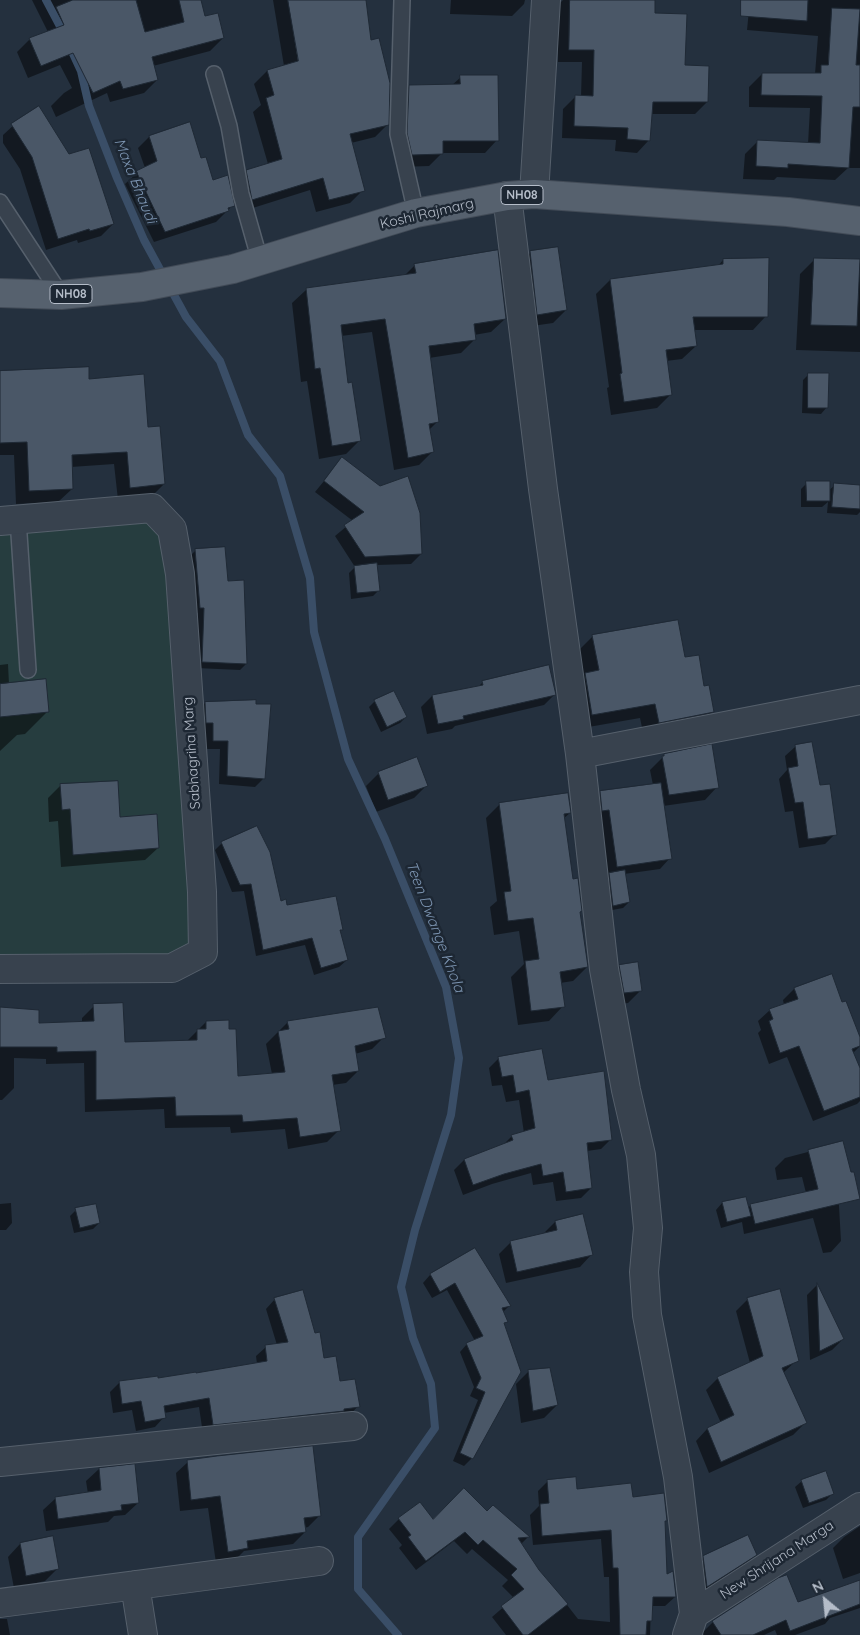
<!DOCTYPE html>
<html>
<head>
<meta charset="utf-8">
<style>
  body { margin:0 }
  #map { position:relative; width:860px; height:1635px; overflow:hidden; background:#24303e; font-family:Quicksand,sans-serif }
  canvas { display:block }
  .north { position:absolute; left:800px; top:1575px; width:50px; height:50px; -webkit-text-stroke:4px #1d2733; paint-order:stroke; rotate:332deg; font-size:14px; font-weight:700; line-height:20px; text-align:center; color:#b5bdc9 }
  .north::after { content:''; display:block; margin:auto; width:18px; height:22px; background:#b5bdc9; clip-path:polygon(50% 0,100% 100%,50% 72%,0 100%) }
</style>
</head>
<body>
<div id="map">
<canvas width="860" height="1635"></canvas>
<div class="north">N</div>
</div>
<script>
const c = document.querySelector('canvas').getContext('2d');
c.lineJoin = 'round';
function fill(path, color) {
  c.fillStyle = color;
  c.fill(path, 'evenodd');
}
function stroke(path, color, width, dash) {
  c.strokeStyle = color;
  c.lineWidth = width;
  c.lineCap = dash ? 'butt' : 'round';
  c.setLineDash(dash || []);
  c.stroke(path);
}
function drawText(font, color, halo, rows, align = 'center') {
  c.font = font + ' Quicksand,sans-serif';
  c.lineWidth = 5;
  c.setLineDash([]);
  c.textBaseline = 'middle';
  c.strokeStyle = halo;
  c.fillStyle = color;
  for (const [text, x, y, turn = 0] of rows) {
    c.save();
    c.translate(x, y);
    c.rotate((+turn || 0) * Math.PI / 180);
    c.textAlign = isNaN(turn) ? turn : align;
    if (halo) c.strokeText(text, 0, 0);
    c.fillText(text, 0, 0);
    c.restore();
  }
}
const green = new Path2D(`
  M 152,508 L 172,529 L 203,952 L 0,969 L 0,521 Z`);
const shadow = new Path2D(`
  M 32,0 L 199,0 L 204,18 L 223,38 L 210,51 L 153,66 L 157,80 L 144,93 L 110,102 L 107,93 L 56,117 L 51,106 L 64,93 L 72,88 L 60,65 L 28,78 L 17,52 L 30,39 L 48,32 Z
  M 273,0 L 364,0 L 370,41 L 388,124 L 375,137 L 351,143 L 363,190 L 350,203 L 316,212 L 310,190 L 240,212 L 234,184 L 247,171 L 268,164 L 253,112 L 261,105 L 254,84 L 267,71 L 284,66 Z
  M 451,0 L 525,0 L 524,4 L 512,16 L 450,14 Z
  M 563,0 L 654,0 L 653,14 L 707,102 L 695,114 L 651,114 L 649,140 L 637,153 L 615,151 L 616,140 L 562,138 L 563,109 L 576,96 L 581,97 L 582,62 L 558,62 L 558,5 Z
  M 750,0 L 860,0 L 860,168 L 848,168 L 835,180 L 777,177 L 774,180 L 743,179 L 745,154 L 758,141 L 808,144 L 810,108 L 749,107 L 749,87 L 762,74 L 815,74 L 818,36 L 747,30 Z
  M 461,77 L 497,140 L 485,153 L 442,153 L 429,166 L 400,167 L 397,99 L 409,86 L 451,86 Z
  M 16,123 L 113,224 L 101,236 L 78,243 L 77,240 L 46,250 L 20,169 L 3,143 L 3,135 Z
  M 189,124 L 200,160 L 212,182 L 233,205 L 216,222 L 154,242 L 125,184 L 137,173 L 145,168 L 138,148 L 149,137 Z
  M 557,249 L 566,310 L 553,323 L 525,327 L 518,265 L 530,253 Z
  M 815,259 L 860,263 L 860,352 L 796,350 L 800,274 Z
  M 723,260 L 766,316 L 753,330 L 694,330 L 696,346 L 682,359 L 666,361 L 671,394 L 657,408 L 611,415 L 607,388 L 609,387 L 596,294 L 610,280 L 718,266 Z
  M 415,265 L 505,319 L 491,332 L 474,335 L 475,339 L 461,353 L 429,358 L 437,422 L 429,430 L 433,451 L 419,465 L 394,470 L 372,332 L 341,336 L 347,384 L 360,440 L 346,454 L 319,459 L 307,381 L 301,382 L 292,303 L 306,290 L 404,276 Z
  M 0,372 L 88,380 L 147,429 L 164,484 L 151,497 L 118,500 L 114,464 L 71,467 L 72,489 L 58,502 L 16,504 L 14,455 L 0,455 Z
  M 809,374 L 827,407 L 821,414 L 802,413 L 803,380 Z
  M 342,459 L 421,554 L 411,564 L 376,565 L 379,590 L 373,596 L 351,599 L 349,573 L 355,567 L 335,536 L 353,521 L 315,492 Z
  M 807,483 L 828,491 L 835,485 L 860,486 L 860,512 L 857,515 L 827,513 L 828,502 L 822,507 L 801,507 L 801,489 Z
  M 196,550 L 227,582 L 246,664 L 240,670 L 196,668 L 198,613 L 195,613 L 190,556 Z
  M 593,636 L 684,658 L 703,687 L 712,712 L 697,727 L 644,737 L 640,718 L 577,729 L 578,651 Z
  M 8,664 L 9,684 L 47,712 L 25,734 L 17,735 L 0,751 L 0,665 Z
  M 483,682 L 555,694 L 544,705 L 455,726 L 452,729 L 427,734 L 421,707 L 432,696 L 478,687 Z
  M 375,701 L 406,717 L 400,723 L 381,732 L 369,707 Z
  M 205,703 L 263,779 L 255,787 L 219,784 L 220,749 L 205,749 L 205,730 L 198,731 L 197,712 Z
  M 795,747 L 819,786 L 835,834 L 825,844 L 799,848 L 793,811 L 785,812 L 779,779 L 787,770 L 785,756 Z
  M 665,755 L 717,787 L 705,800 L 663,806 L 670,858 L 660,869 L 624,874 L 629,902 L 623,908 L 607,911 L 596,802 L 607,791 L 653,785 L 650,770 Z
  M 379,773 L 426,786 L 414,798 L 376,812 L 366,786 Z
  M 61,785 L 119,818 L 158,848 L 145,860 L 61,867 L 58,821 L 49,822 L 48,798 Z
  M 500,804 L 570,813 L 563,819 L 587,967 L 573,981 L 560,983 L 563,1006 L 549,1021 L 518,1025 L 511,977 L 524,964 L 519,931 L 494,935 L 490,907 L 497,901 L 486,818 Z
  M 222,843 L 287,907 L 342,929 L 339,932 L 347,960 L 339,967 L 314,975 L 305,945 L 256,956 L 244,891 L 232,892 L 215,850 Z
  M 620,966 L 641,990 L 628,1003 L 612,1005 L 607,979 Z
  M 831,976 L 842,1004 L 860,1040 L 860,1046 L 853,1053 L 860,1072 L 860,1101 L 857,1104 L 813,1121 L 787,1057 L 769,1064 L 758,1033 L 761,1030 L 758,1021 L 770,1010 L 784,1005 L 783,1000 L 794,989 Z
  M 94,1006 L 124,1043 L 187,1041 L 206,1022 L 228,1030 L 237,1077 L 272,1074 L 266,1044 L 288,1022 L 384,1037 L 372,1049 L 355,1054 L 358,1071 L 346,1083 L 332,1085 L 339,1130 L 327,1142 L 288,1149 L 285,1129 L 231,1133 L 230,1127 L 165,1128 L 164,1109 L 85,1112 L 84,1063 L 46,1064 L 46,1059 L 14,1058 L 14,1088 L 2,1100 L 0,1100 L 0,1009 L 38,1024 L 82,1023 L 82,1018 Z
  M 499,1058 L 547,1081 L 611,1139 L 601,1149 L 587,1151 L 591,1188 L 581,1198 L 556,1201 L 553,1182 L 533,1185 L 531,1173 L 492,1184 L 463,1195 L 454,1170 L 464,1160 L 502,1146 L 512,1136 L 524,1133 L 519,1100 L 506,1102 L 502,1085 L 492,1086 L 489,1068 Z
  M 842,1143 L 837,1171 L 841,1241 L 831,1252 L 823,1253 L 813,1218 L 744,1234 L 742,1222 L 721,1228 L 716,1210 L 722,1203 L 745,1198 L 747,1209 L 751,1205 L 806,1193 L 802,1177 L 777,1180 L 775,1168 L 785,1158 Z
  M 11,1203 L 12,1223 L 6,1230 L 0,1230 L 0,1204 Z
  M 76,1210 L 99,1223 L 93,1229 L 74,1233 L 70,1216 Z
  M 555,1222 L 591,1255 L 580,1267 L 506,1283 L 499,1254 L 511,1242 L 544,1233 Z
  M 475,1249 L 510,1305 L 502,1313 L 506,1321 L 503,1324 L 472,1458 L 464,1466 L 453,1461 L 478,1400 L 470,1396 L 474,1387 L 460,1352 L 467,1344 L 475,1341 L 447,1290 L 432,1298 L 423,1283 L 430,1275 Z
  M 817,1285 L 843,1339 L 832,1350 L 810,1360 L 807,1295 Z
  M 275,1299 L 358,1406 L 349,1416 L 203,1434 L 199,1407 L 164,1413 L 164,1417 L 155,1427 L 136,1431 L 132,1410 L 113,1413 L 110,1392 L 119,1383 L 195,1374 L 257,1364 L 256,1356 L 266,1347 L 277,1345 L 266,1309 Z
  M 748,1299 L 797,1360 L 783,1373 L 805,1423 L 793,1435 L 709,1473 L 696,1441 L 707,1429 L 721,1423 L 706,1390 L 718,1378 L 750,1363 L 736,1311 Z
  M 529,1371 L 557,1405 L 544,1418 L 521,1423 L 516,1384 Z
  M 188,1462 L 319,1516 L 308,1527 L 304,1528 L 305,1532 L 293,1544 L 244,1551 L 235,1560 L 216,1563 L 208,1508 L 180,1511 L 176,1473 Z
  M 99,1469 L 138,1503 L 125,1515 L 114,1516 L 108,1522 L 46,1531 L 43,1510 L 56,1498 L 88,1494 L 86,1481 Z
  M 548,1481 L 576,1490 L 632,1498 L 666,1520 L 664,1522 L 666,1576 L 675,1597 L 665,1606 L 651,1606 L 650,1635 L 506,1635 L 492,1617 L 514,1598 L 502,1586 L 508,1580 L 472,1549 L 467,1554 L 454,1541 L 416,1570 L 399,1548 L 402,1545 L 389,1529 L 399,1519 L 433,1521 L 487,1513 L 493,1507 L 528,1537 L 521,1544 L 538,1571 L 553,1587 L 578,1619 L 610,1622 L 609,1577 L 604,1577 L 601,1539 L 533,1545 L 530,1515 L 539,1506 L 538,1491 Z
  M 802,1481 L 832,1494 L 826,1500 L 803,1508 L 795,1487 Z
  M 860,1526 L 860,1573 L 843,1579 L 833,1548 L 844,1537 Z
  M 20,1544 L 58,1568 L 45,1581 L 14,1588 L 8,1557 Z
  M 756,1554 L 743,1567 L 694,1598 L 691,1570 L 704,1557 Z
  M 860,1581 L 860,1608 L 830,1618 L 825,1624 L 795,1635 L 777,1635 L 775,1630 L 764,1635 L 704,1635 L 702,1633 L 713,1622 L 797,1604 Z
  M 0,1619 L 7,1619 L 10,1635 L 0,1635 Z`);
const stream = new Path2D(`
  M 46,0 L 64,34
  M 69,45 L 81,71 L 89,106 L 117,178 L 144,240 L 186,317 L 220,361 L 248,435 L 280,476 L 310,578 L 314,632 L 348,759 L 385,839 L 446,987 L 459,1058 L 451,1115 L 415,1230 L 401,1287 L 413,1338 L 431,1384 L 435,1428 L 358,1537 L 358,1589 L 398,1635`);
const building = new Path2D(`
  M 73,0 L 136,0 L 145,32 L 184,22 L 179,0 L 201,0 L 205,16 L 218,13 L 224,38 L 152,57 L 158,80 L 123,89 L 120,81 L 93,93 L 73,53 L 41,66 L 29,38 L 64,25 L 56,7 Z
  M 288,0 L 366,0 L 371,40 L 379,38 L 390,83 L 389,125 L 350,134 L 365,191 L 329,200 L 323,178 L 252,200 L 246,170 L 282,159 L 266,98 L 274,95 L 267,70 L 298,61 Z
  M 570,0 L 655,0 L 655,13 L 687,14 L 685,65 L 709,66 L 708,102 L 653,102 L 650,141 L 627,139 L 628,128 L 574,126 L 575,95 L 593,96 L 594,50 L 569,50 Z
  M 741,0 L 808,0 L 807,21 L 741,16 Z
  M 832,8 L 860,9 L 856,65 L 860,65 L 860,107 L 853,107 L 849,168 L 788,164 L 788,168 L 756,166 L 757,140 L 820,143 L 822,96 L 761,95 L 762,73 L 821,73 L 821,65 L 828,65 Z
  M 460,75 L 498,75 L 499,141 L 443,141 L 443,154 L 412,155 L 407,133 L 409,85 L 460,84 Z
  M 39,106 L 69,154 L 89,148 L 114,224 L 90,231 L 89,229 L 58,239 L 32,157 L 11,124 Z
  M 190,122 L 201,158 L 206,157 L 213,180 L 228,175 L 235,206 L 228,208 L 229,211 L 165,232 L 136,171 L 157,161 L 149,136 Z
  M 558,247 L 567,310 L 537,315 L 530,251 Z
  M 498,250 L 506,319 L 474,324 L 476,340 L 429,346 L 439,422 L 429,424 L 434,452 L 408,458 L 385,319 L 341,325 L 348,383 L 352,382 L 361,441 L 332,446 L 320,368 L 315,369 L 306,288 L 416,273 L 414,264 Z
  M 769,258 L 768,317 L 693,317 L 697,346 L 666,350 L 672,395 L 624,402 L 620,374 L 622,373 L 610,279 L 723,264 L 723,259 Z
  M 814,258 L 860,259 L 857,326 L 811,325 Z
  M 89,367 L 89,379 L 144,374 L 148,427 L 160,426 L 165,484 L 130,488 L 127,452 L 72,455 L 73,489 L 29,491 L 27,442 L 0,443 L 0,371 Z
  M 808,373 L 829,373 L 828,408 L 808,408 Z
  M 342,457 L 380,486 L 408,476 L 420,513 L 422,554 L 365,557 L 344,525 L 364,512 L 324,481 Z
  M 806,481 L 830,481 L 830,501 L 807,501 Z
  M 834,483 L 860,485 L 860,509 L 832,507 Z
  M 225,547 L 228,581 L 244,580 L 247,664 L 202,662 L 204,608 L 200,608 L 195,549 Z
  M 377,563 L 380,591 L 357,593 L 354,566 Z
  M 678,620 L 685,657 L 699,655 L 704,686 L 709,685 L 714,712 L 659,723 L 655,704 L 592,715 L 585,673 L 599,670 L 592,635 Z
  M 549,665 L 556,695 L 463,716 L 464,719 L 438,724 L 432,695 L 483,685 L 482,681 Z
  M 46,679 L 49,712 L 0,717 L 0,684 Z
  M 394,691 L 407,717 L 387,727 L 374,700 Z
  M 256,700 L 256,704 L 271,704 L 265,779 L 227,776 L 228,741 L 213,741 L 213,723 L 206,723 L 205,702 Z
  M 812,742 L 820,785 L 830,784 L 837,835 L 808,839 L 803,802 L 795,803 L 788,768 L 798,766 L 795,745 Z
  M 712,744 L 719,788 L 669,795 L 662,756 L 664,756 L 664,754 Z
  M 417,757 L 428,786 L 388,800 L 378,772 Z
  M 118,781 L 120,817 L 157,814 L 159,848 L 73,855 L 70,809 L 62,810 L 60,784 Z
  M 661,783 L 672,859 L 617,867 L 609,810 L 602,811 L 600,791 Z
  M 568,793 L 571,813 L 564,814 L 573,879 L 578,878 L 582,911 L 580,912 L 588,967 L 560,972 L 565,1007 L 531,1011 L 525,961 L 539,959 L 533,918 L 508,921 L 504,892 L 511,891 L 499,803 Z
  M 257,826 L 270,852 L 281,901 L 286,899 L 287,905 L 336,896 L 343,930 L 340,930 L 348,960 L 321,968 L 312,938 L 263,950 L 251,884 L 240,885 L 221,842 Z
  M 625,870 L 630,902 L 613,906 L 609,873 Z
  M 638,962 L 642,991 L 624,993 L 619,965 Z
  M 832,974 L 842,1002 L 846,1001 L 860,1037 L 860,1046 L 852,1049 L 860,1068 L 860,1097 L 824,1111 L 799,1046 L 780,1053 L 769,1021 L 773,1019 L 769,1009 L 798,999 L 794,988 Z
  M 123,1003 L 125,1042 L 197,1040 L 197,1029 L 206,1029 L 206,1021 L 229,1020 L 229,1029 L 236,1029 L 238,1076 L 285,1072 L 278,1031 L 289,1029 L 287,1021 L 378,1007 L 386,1038 L 355,1046 L 359,1071 L 332,1075 L 341,1131 L 300,1137 L 297,1118 L 243,1122 L 242,1115 L 176,1116 L 175,1097 L 96,1100 L 96,1051 L 57,1052 L 57,1047 L 0,1047 L 0,1007 L 39,1010 L 39,1023 L 94,1021 L 93,1004 Z
  M 542,1049 L 548,1080 L 604,1071 L 612,1140 L 587,1143 L 592,1188 L 566,1192 L 563,1172 L 543,1176 L 541,1164 L 504,1174 L 473,1185 L 464,1159 L 513,1140 L 511,1135 L 535,1128 L 529,1090 L 516,1093 L 513,1075 L 502,1077 L 498,1057 Z
  M 843,1141 L 851,1172 L 854,1172 L 860,1199 L 755,1224 L 750,1204 L 818,1189 L 808,1150 Z
  M 746,1197 L 751,1216 L 727,1222 L 722,1202 Z
  M 96,1204 L 100,1223 L 80,1228 L 75,1208 Z
  M 583,1214 L 593,1255 L 517,1272 L 510,1241 L 557,1230 L 555,1221 Z
  M 475,1248 L 511,1306 L 502,1308 L 508,1322 L 504,1323 L 521,1372 L 473,1459 L 460,1453 L 485,1392 L 476,1388 L 481,1378 L 466,1343 L 483,1336 L 455,1283 L 440,1292 L 430,1274 Z
  M 817,1283 L 844,1339 L 820,1351 Z
  M 780,1289 L 799,1361 L 782,1368 L 807,1423 L 721,1462 L 707,1428 L 734,1415 L 717,1377 L 763,1356 L 747,1298 Z
  M 303,1290 L 315,1333 L 320,1332 L 324,1358 L 336,1356 L 340,1381 L 355,1379 L 360,1407 L 344,1409 L 344,1411 L 213,1425 L 209,1398 L 164,1406 L 166,1418 L 145,1422 L 141,1401 L 122,1404 L 119,1381 L 158,1376 L 158,1378 L 196,1372 L 196,1373 L 267,1361 L 265,1345 L 288,1342 L 274,1298 Z
  M 550,1368 L 558,1405 L 533,1411 L 528,1370 Z
  M 313,1446 L 321,1516 L 304,1518 L 306,1532 L 247,1541 L 248,1548 L 228,1552 L 220,1496 L 191,1500 L 187,1460 L 217,1456 Z
  M 135,1464 L 139,1503 L 121,1505 L 122,1510 L 58,1519 L 55,1497 L 101,1490 L 99,1468 Z
  M 826,1471 L 834,1494 L 809,1503 L 801,1480 Z
  M 576,1477 L 577,1489 L 631,1483 L 633,1497 L 664,1493 L 667,1521 L 665,1521 L 667,1574 L 673,1571 L 676,1597 L 653,1597 L 652,1621 L 647,1621 L 646,1635 L 620,1635 L 618,1568 L 613,1568 L 611,1530 L 542,1536 L 540,1504 L 549,1503 L 547,1480 Z
  M 464,1488 L 487,1511 L 493,1505 L 530,1537 L 518,1538 L 539,1570 L 568,1604 L 528,1635 L 523,1635 L 501,1606 L 524,1589 L 511,1575 L 517,1569 L 483,1540 L 478,1545 L 465,1532 L 426,1561 L 408,1537 L 411,1535 L 398,1518 L 420,1502 L 433,1519 Z
  M 748,1535 L 757,1555 L 707,1587 L 703,1556 Z
  M 53,1536 L 59,1569 L 26,1576 L 20,1543 Z
  M 787,1575 L 798,1602 L 860,1580 L 860,1604 L 790,1631 L 786,1620 L 753,1635 L 721,1635 L 712,1621 L 778,1578 Z`);
const service = new Path2D(`
  M 402,0 L 398,134 L 416,213
  M 214,74 L 229,126 L 241,194 L 260,261
  M 0,202 L 61,295
  M 18,519 L 28,670`);
const minor = new Path2D(`
  M 534,194 L 546,0
  M 507,196 L 543,489 L 580,754 L 604,969 L 626,1090 L 641,1155 L 648,1228 L 644,1272 L 647,1315 L 678,1477 L 694,1614 L 687,1635
  M 0,521 L 152,508 L 172,529 L 180,574 L 202,892 L 203,952 L 172,968 L 0,969
  M 580,754 L 860,700
  M 0,1462 L 353,1426
  M 135,1585 L 143,1635
  M 0,1603 L 319,1561
  M 694,1614 L 860,1507`);
const primary = new Path2D(`
  M 0,293 L 61,295 L 142,287 L 233,269 L 416,213 L 507,196 L 534,194 L 788,212 L 860,221`);
const shields = [
  [522,195,42],
  [71,294,42]
];
const shieldNames = [
  ["NH08",522,195],
  ["NH08",71,294]
];
const streetNames = [
  ["Koshi Rajmarg",427,214,-13],
  ["Sabhagriha Marg",192,753,-94],
  ["New Shrijana Marga",777,1560,-33]
];
const waterNames = [
  ["Maxa Bhaudi",135,181,68],
  ["Teen Dwange Khola",435,927,69]
];
fill(green, '#263d3f');
fill(shadow, '#0007');
stroke(stream, '#3a4e67', 8);
fill(building, '#4a5767');
stroke(building, '#1f2935', 1);
stroke(service, '#56606c', 18);
stroke(minor, '#56606c', 30);
stroke(primary, '#424b57', 30);
stroke(service, '#38424e', 15);
stroke(minor, '#38424e', 28);
stroke(primary, '#56616e', 28);
for (const [x, y, w] of shields) {
  const box = new Path2D();
  box.roundRect(x - w / 2, y - 9.5, w, 19, 4);
  c.fillStyle = '#1d2733';
  c.fill(box);
  stroke(box, '#b5bdc9', 1);
}
drawText('bold 12px', '#b5bdc9', null, shieldNames);
drawText('14px', '#b5bdc9', '#1d2733', streetNames);
drawText('italic 15px', '#7c94b1', '#1d2733', waterNames);
</script>
</body>
</html>
